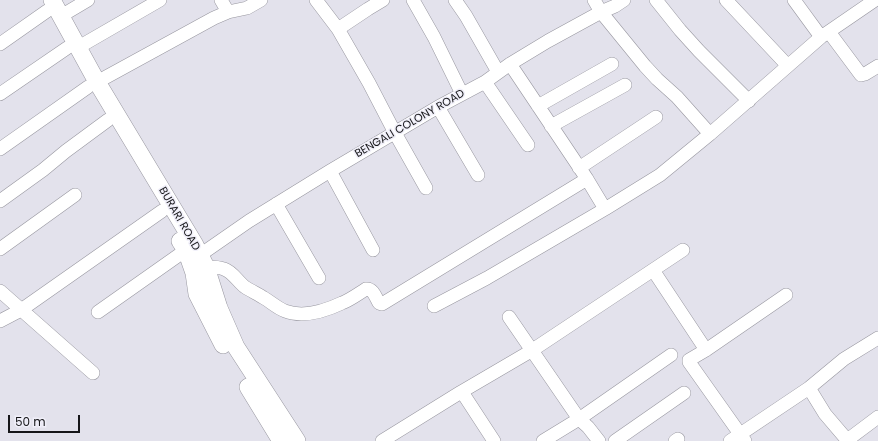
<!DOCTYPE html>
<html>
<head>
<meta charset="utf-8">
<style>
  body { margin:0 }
  #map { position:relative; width:878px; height:441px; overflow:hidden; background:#e3e2ec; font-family:Poppins,sans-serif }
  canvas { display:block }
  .scale { position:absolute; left:8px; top:415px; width:72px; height:18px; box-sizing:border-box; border:2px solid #161619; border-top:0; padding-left:5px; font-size:12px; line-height:14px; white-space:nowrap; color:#161619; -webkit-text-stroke:3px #f0eff9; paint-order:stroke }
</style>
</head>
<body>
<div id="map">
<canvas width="878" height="441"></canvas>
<div class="scale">50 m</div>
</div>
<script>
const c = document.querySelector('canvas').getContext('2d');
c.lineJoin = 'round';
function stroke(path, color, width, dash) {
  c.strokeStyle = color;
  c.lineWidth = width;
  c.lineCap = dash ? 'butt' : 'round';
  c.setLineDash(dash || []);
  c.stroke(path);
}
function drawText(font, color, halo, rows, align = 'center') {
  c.font = font + ' Poppins,sans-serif';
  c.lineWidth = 3;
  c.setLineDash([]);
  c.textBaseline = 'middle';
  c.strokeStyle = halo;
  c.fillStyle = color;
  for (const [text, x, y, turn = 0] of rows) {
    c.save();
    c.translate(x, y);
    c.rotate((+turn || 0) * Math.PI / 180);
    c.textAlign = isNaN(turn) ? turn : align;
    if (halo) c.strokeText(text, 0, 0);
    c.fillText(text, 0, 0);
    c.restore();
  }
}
const minor = new Path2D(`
  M 221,0 L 228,12
  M 316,0 L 338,29 L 368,9 L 383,0
  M 413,0 L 434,37 L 462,94
  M 455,0 L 466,16 L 498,72
  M 594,0 L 601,12 L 645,66 L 657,79 L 677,97 L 710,134
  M 656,0 L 680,30 L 699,51 L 749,101
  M 726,0 L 788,66
  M 794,0 L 821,37
  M 61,16 L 88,0
  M 338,29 L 369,83 L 395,133 L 426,188
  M 829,32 L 861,75 L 865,74 L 878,66
  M 0,44 L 47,11
  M 77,48 L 160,0
  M 510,64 L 587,179 L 605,209
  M 97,82 L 214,18 L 228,12 L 247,8 L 261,0
  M 485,82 L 528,145
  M 0,94 L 67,48
  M 538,106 L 612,64
  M 438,107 L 478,175
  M 551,126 L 625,85
  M 0,149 L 88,87
  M 579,168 L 656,117
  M 330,171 L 373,250
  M 0,201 L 43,170 L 66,151 L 108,120
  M 276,204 L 319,278
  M 0,249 L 75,195
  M 200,255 L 249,221 L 330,171 L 438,107 L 485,82 L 510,64 L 548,41 L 601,12 L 615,6 L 624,0
  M 206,267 C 212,267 219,267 224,269 C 233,272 238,282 245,287 C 251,291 258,294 264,298 C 271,302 277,308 285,311 C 303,318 325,311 342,303 C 350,300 358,294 366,289 C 373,288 376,298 379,303 L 382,304 L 587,179
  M 653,270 L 706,350 L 786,295
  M 0,291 L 93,373
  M 434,306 L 487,278 L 605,209 L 660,175 L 710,134 L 821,37 L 875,0
  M 98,312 L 186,250
  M 509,317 L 579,419 L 671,355
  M 0,321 L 21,310 L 162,211
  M 706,350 L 689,360 L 689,362 L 745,441
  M 809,388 L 825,414 L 848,441
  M 462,392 L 494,441
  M 382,441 L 461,392 L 531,351 L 683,250
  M 543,441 L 579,419 L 588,427 L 599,441
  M 615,441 L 684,393
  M 675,441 L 678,439
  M 730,441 L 809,388 L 844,359 L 878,338
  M 846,441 L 878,417`);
const major = new Path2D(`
  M 52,0 L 97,82 L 195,245 L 206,267 L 219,308 L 236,347 L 297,441
  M 180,241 L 186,250 L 194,273 L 197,294 L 223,345
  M 248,387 L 281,441`);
const streetNames = [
  ["BENGALI COLONY ROAD",410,124,-30],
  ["BURARI ROAD",179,219,60]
];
stroke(minor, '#97969f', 14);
stroke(major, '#97969f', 18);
stroke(minor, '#fff', 13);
stroke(major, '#fff', 17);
drawText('11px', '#161619', '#f0eff9', streetNames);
</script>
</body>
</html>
